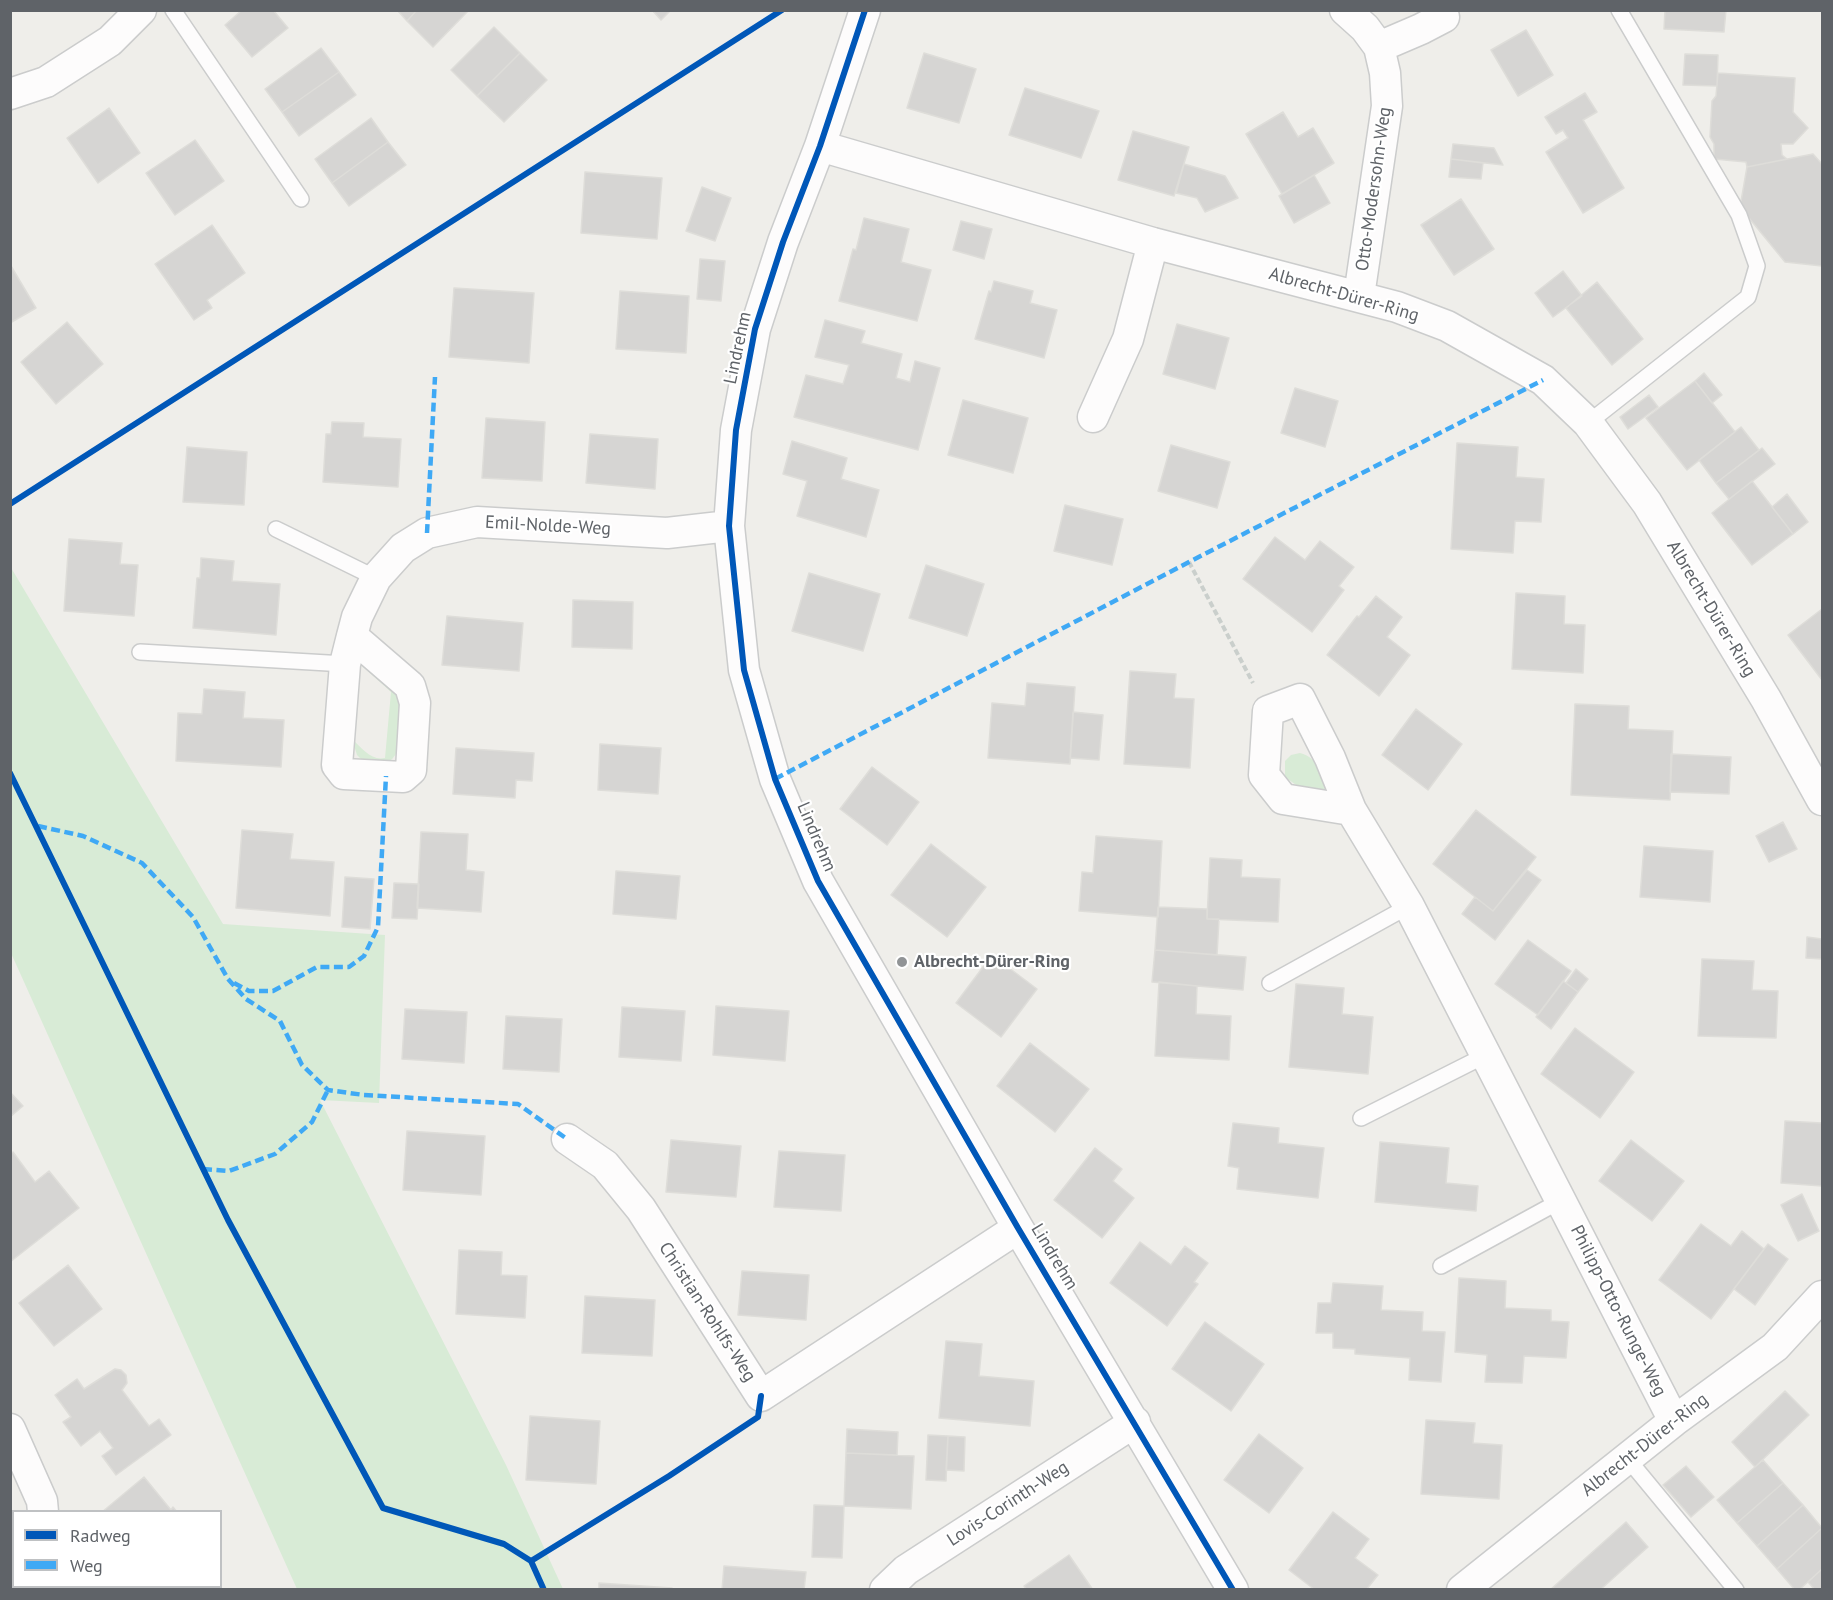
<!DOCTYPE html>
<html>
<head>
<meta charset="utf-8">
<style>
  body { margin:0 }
  #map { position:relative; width:1833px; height:1600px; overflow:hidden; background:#efeeea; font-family:"PT Sans",sans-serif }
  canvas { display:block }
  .frame { position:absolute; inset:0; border:12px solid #5f6368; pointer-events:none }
  .legend { position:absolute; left:12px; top:1510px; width:210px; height:78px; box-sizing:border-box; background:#fff; border:2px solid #bfc1c3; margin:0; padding:8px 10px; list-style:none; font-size:18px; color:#5f6368 }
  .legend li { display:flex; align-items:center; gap:12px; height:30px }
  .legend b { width:30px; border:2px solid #bfc1c3 }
</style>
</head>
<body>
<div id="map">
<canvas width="1833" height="1600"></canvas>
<div class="frame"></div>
<ul class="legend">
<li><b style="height:8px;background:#0057b8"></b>Radweg</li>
<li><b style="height:8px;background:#3fa9f5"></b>Weg</li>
</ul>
</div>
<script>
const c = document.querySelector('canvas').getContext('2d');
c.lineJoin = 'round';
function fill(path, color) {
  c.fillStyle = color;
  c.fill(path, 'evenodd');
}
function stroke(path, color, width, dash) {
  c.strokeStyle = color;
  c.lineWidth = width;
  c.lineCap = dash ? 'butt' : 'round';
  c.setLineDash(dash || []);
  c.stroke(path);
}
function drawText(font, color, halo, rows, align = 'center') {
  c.font = font + ' "PT Sans",sans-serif';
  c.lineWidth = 4.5;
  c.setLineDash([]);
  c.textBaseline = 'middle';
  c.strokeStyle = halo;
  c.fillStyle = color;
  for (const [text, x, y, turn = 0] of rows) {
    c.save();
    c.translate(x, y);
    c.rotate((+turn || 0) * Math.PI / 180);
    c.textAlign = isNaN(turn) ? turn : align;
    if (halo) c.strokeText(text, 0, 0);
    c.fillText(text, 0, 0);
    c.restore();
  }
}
const green = new Path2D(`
  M 10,566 L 223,924 L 385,935 L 379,1103 L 320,1100 L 506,1465 L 563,1589 L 297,1589 L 11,953 Z
  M 362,657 C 372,666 393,681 400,692 C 407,705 404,758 387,762 C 380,764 370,761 363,761 L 357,755 L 352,739 C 362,748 371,761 385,758 L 391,692 L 361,665 Z
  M 1300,753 C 1318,757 1322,776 1330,791 L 1299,787 L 1285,777 L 1285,761 L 1291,755 Z`);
const building = new Path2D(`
  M 242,10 L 273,10 L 288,28 L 252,57 L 225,25 Z
  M 397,10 L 417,10 L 407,21 Z
  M 417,10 L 469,10 L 433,47 L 407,21 Z
  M 652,10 L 671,10 L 661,20 Z
  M 1665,10 L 1726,10 L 1724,32 L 1664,29 Z
  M 494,27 L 520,53 L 477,96 L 451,70 Z
  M 1526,30 L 1553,75 L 1518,96 L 1491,50 Z
  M 321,48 L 339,72 L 282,112 L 265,89 Z
  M 520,53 L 547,80 L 504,122 L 477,96 Z
  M 924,53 L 976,69 L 959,123 L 907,108 Z
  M 1685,54 L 1718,55 L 1717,86 L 1683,85 Z
  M 339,72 L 356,95 L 299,136 L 282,112 Z
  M 1718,73 L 1795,78 L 1793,112 L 1808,128 L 1793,144 L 1781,144 L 1782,155 L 1787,159 L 1747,167 L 1746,162 L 1714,159 L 1714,144 L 1710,137 L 1712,101 L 1716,96 Z
  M 1025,88 L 1099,111 L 1081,158 L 1009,135 Z
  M 1585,93 L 1597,112 L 1583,120 L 1624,188 L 1583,213 L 1546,152 L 1568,138 L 1563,130 L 1556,134 L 1545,117 Z
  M 109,108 L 140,153 L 98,183 L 67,138 Z
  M 1283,112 L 1298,137 L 1313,128 L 1334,163 L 1282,194 L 1246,134 Z
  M 371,118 L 388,142 L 332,183 L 315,159 Z
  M 1133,131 L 1189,147 L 1174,196 L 1118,180 Z
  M 195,140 L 224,181 L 175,215 L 146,173 Z
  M 388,142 L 406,165 L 349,206 L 332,183 Z
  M 1453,144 L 1494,148 L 1503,165 L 1451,159 Z
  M 1813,154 L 1822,164 L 1822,266 L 1785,262 L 1740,207 L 1747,167 Z
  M 1451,159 L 1483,163 L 1481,179 L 1449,177 Z
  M 1184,164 L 1225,176 L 1238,198 L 1205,212 L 1197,198 L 1176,193 Z
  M 585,172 L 662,178 L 657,239 L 581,233 Z
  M 1314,175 L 1330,203 L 1294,223 L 1279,196 Z
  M 702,187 L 731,198 L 715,241 L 686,231 Z
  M 1461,199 L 1494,249 L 1454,275 L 1421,225 Z
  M 864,218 L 909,229 L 901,262 L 931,270 L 917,321 L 839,301 L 853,249 L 856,250 Z
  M 961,221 L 992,229 L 984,259 L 953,250 Z
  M 212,225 L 245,273 L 207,300 L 212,308 L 194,320 L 155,264 Z
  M 700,259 L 725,261 L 721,301 L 697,299 Z
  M 11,266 L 36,308 L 10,323 L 10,267 Z
  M 1563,271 L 1582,296 L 1553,317 L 1535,293 Z
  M 994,281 L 1033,291 L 1030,303 L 1057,310 L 1044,358 L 975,339 L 989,291 L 991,292 Z
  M 1597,282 L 1643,339 L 1612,365 L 1566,308 Z
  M 454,288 L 534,293 L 529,363 L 449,357 Z
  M 620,291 L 689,296 L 686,353 L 616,349 Z
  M 825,320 L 865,331 L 861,343 L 902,354 L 896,378 L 910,382 L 915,361 L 940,368 L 918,450 L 794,417 L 806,375 L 843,384 L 849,365 L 815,357 Z
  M 67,322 L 103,364 L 56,404 L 21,362 Z
  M 1177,324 L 1229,338 L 1215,389 L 1163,374 Z
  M 1704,373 L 1722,395 L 1712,403 L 1695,381 Z
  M 1695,381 L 1735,432 L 1687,470 L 1646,418 Z
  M 1295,388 L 1338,401 L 1325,447 L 1281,433 Z
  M 1649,395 L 1658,407 L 1628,429 L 1620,417 Z
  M 963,400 L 1028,418 L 1013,473 L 948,455 Z
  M 486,418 L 545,422 L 542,481 L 482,478 Z
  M 332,422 L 364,423 L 363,437 L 401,439 L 398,487 L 323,482 L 326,434 L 331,434 Z
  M 1741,427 L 1759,450 L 1716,483 L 1699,460 Z
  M 590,434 L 658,439 L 655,489 L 586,483 Z
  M 792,441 L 847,458 L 841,479 L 879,490 L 866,537 L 797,516 L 807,481 L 783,474 Z
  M 1457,443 L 1518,447 L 1516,477 L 1544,479 L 1541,522 L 1515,521 L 1513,553 L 1451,549 Z
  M 1171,445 L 1230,462 L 1217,508 L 1158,491 Z
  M 187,447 L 247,452 L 244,505 L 183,502 Z
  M 1762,448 L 1775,464 L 1729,499 L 1716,483 Z
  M 1752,481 L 1793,534 L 1752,565 L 1712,513 Z
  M 1787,494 L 1808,522 L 1793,534 L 1772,507 Z
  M 1065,505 L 1123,519 L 1112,565 L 1054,551 Z
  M 1275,537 L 1305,560 L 1320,541 L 1354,567 L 1339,586 L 1344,590 L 1312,632 L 1243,579 Z
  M 69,539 L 122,543 L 120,564 L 138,565 L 134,616 L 64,611 Z
  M 201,558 L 234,561 L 232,581 L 280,584 L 276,635 L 193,628 L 197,578 L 200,578 Z
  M 926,565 L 984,584 L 967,636 L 909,618 Z
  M 809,573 L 880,594 L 863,651 L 792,631 Z
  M 1516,593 L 1565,596 L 1564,624 L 1585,625 L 1583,673 L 1512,669 Z
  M 1376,596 L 1402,617 L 1387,637 L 1410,655 L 1379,696 L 1327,655 L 1357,616 L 1359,617 Z
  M 573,600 L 633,602 L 632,649 L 572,647 Z
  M 1822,609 L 1822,680 L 1788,635 Z
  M 447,616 L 523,623 L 519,671 L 442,665 Z
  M 1130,671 L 1176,674 L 1174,698 L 1194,699 L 1190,768 L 1124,764 Z
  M 1027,683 L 1075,687 L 1070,764 L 988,758 L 992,703 L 1025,706 Z
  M 204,689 L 245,692 L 243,718 L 284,720 L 281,767 L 176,761 L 178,713 L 202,714 Z
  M 1575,704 L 1629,706 L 1628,729 L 1673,731 L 1670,800 L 1571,795 Z
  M 1416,709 L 1462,744 L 1428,790 L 1382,755 Z
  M 1073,712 L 1103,715 L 1099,760 L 1070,758 Z
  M 600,744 L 661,748 L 658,794 L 598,790 Z
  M 456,748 L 534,753 L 532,781 L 516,780 L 515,798 L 453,794 Z
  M 1671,754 L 1731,757 L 1729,794 L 1670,792 Z
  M 872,767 L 919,802 L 887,845 L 840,809 Z
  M 1476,810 L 1536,857 L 1493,911 L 1433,864 Z
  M 1783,822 L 1797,849 L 1769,862 L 1756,836 Z
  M 242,830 L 293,834 L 290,859 L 334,862 L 330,916 L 236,908 Z
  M 421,832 L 468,834 L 466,870 L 484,872 L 481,912 L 417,908 Z
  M 1096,836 L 1162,841 L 1158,917 L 1079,911 L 1082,872 L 1093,873 Z
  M 931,844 L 986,887 L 947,937 L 891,895 Z
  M 1644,846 L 1713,851 L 1710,902 L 1640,897 Z
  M 1210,858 L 1242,860 L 1241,877 L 1280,879 L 1278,922 L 1207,919 Z
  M 1527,870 L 1541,880 L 1495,940 L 1462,914 L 1475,897 L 1493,911 Z
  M 616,871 L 680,876 L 676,919 L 613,914 Z
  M 345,877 L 374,879 L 370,929 L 342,927 Z
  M 394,883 L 419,884 L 417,919 L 392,918 Z
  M 1158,907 L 1207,909 L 1207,919 L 1219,919 L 1217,955 L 1155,950 Z
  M 1807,937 L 1822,939 L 1822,959 L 1806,958 Z
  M 1528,940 L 1571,971 L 1538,1015 L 1495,984 Z
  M 1155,950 L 1246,957 L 1243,990 L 1152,982 Z
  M 992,955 L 1037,989 L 1001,1037 L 956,1003 Z
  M 1702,959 L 1754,961 L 1752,990 L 1778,991 L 1776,1038 L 1698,1036 Z
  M 1576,969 L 1588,979 L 1578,992 L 1566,983 Z
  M 1563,981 L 1578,992 L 1551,1029 L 1536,1017 Z
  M 1159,982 L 1197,986 L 1196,1014 L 1231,1016 L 1229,1060 L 1155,1056 Z
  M 1296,984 L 1344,988 L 1342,1014 L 1373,1017 L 1368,1074 L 1289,1067 Z
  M 716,1006 L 789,1011 L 785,1061 L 713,1055 Z
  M 622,1007 L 685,1011 L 681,1061 L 619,1057 Z
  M 405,1009 L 467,1012 L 464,1063 L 402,1059 Z
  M 506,1016 L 562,1019 L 559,1072 L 503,1069 Z
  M 1575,1028 L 1634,1072 L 1600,1118 L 1541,1074 Z
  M 1030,1043 L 1089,1089 L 1055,1132 L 997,1086 Z
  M 10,1092 L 23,1106 L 10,1117 Z
  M 1785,1121 L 1822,1123 L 1822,1186 L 1781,1183 Z
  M 1233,1123 L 1279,1128 L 1278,1143 L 1324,1148 L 1318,1198 L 1237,1189 L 1239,1168 L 1228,1166 Z
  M 407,1131 L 485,1136 L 481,1195 L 403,1190 Z
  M 671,1140 L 741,1146 L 736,1197 L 666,1192 Z
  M 1631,1140 L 1684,1181 L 1652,1221 L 1599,1181 Z
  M 1380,1142 L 1449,1148 L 1446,1183 L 1478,1186 L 1476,1211 L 1375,1202 Z
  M 1095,1148 L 1122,1169 L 1113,1181 L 1134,1198 L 1102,1238 L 1054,1200 Z
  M 779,1151 L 845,1155 L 841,1211 L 774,1207 Z
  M 13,1152 L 35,1182 L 49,1171 L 79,1208 L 10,1262 L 10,1154 Z
  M 1802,1194 L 1819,1231 L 1798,1241 L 1781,1205 Z
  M 1701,1224 L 1731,1246 L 1742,1231 L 1764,1249 L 1711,1319 L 1659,1280 Z
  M 1140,1242 L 1171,1265 L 1185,1246 L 1208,1263 L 1194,1282 L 1198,1284 L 1167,1326 L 1110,1283 Z
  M 1768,1244 L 1788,1259 L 1755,1305 L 1734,1289 Z
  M 459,1250 L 502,1252 L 501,1275 L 527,1276 L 525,1318 L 456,1314 Z
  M 68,1265 L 102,1309 L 54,1346 L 19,1303 Z
  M 742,1271 L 809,1275 L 806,1320 L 738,1315 Z
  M 1459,1278 L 1506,1281 L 1505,1308 L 1551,1310 L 1551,1321 L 1569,1322 L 1566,1358 L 1524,1356 L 1522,1383 L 1485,1382 L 1487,1355 L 1455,1352 Z
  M 1333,1283 L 1383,1286 L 1381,1310 L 1423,1312 L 1422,1331 L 1445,1332 L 1441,1382 L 1409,1380 L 1410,1358 L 1355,1354 L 1355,1349 L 1333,1348 L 1333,1333 L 1316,1333 L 1318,1303 L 1331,1303 Z
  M 585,1296 L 655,1300 L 652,1356 L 582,1353 Z
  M 1205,1322 L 1264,1364 L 1231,1411 L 1172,1369 Z
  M 946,1341 L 982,1344 L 979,1376 L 1034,1381 L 1030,1426 L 939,1418 Z
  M 115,1369 L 121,1370 L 126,1375 L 127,1383 L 122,1390 L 149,1426 L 159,1419 L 171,1435 L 116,1475 L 102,1456 L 113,1448 L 100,1431 L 81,1446 L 63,1422 L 71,1417 L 55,1395 L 77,1379 L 84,1389 Z
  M 1785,1391 L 1809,1415 L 1755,1467 L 1732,1442 Z
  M 530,1416 L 600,1421 L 596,1484 L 526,1480 Z
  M 1426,1420 L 1475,1423 L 1473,1443 L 1502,1445 L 1499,1499 L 1421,1494 Z
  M 847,1429 L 898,1432 L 897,1455 L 846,1453 Z
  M 1259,1434 L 1303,1468 L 1269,1513 L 1224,1480 Z
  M 928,1435 L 948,1436 L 946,1481 L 926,1480 Z
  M 948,1436 L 965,1437 L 964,1471 L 946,1470 Z
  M 846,1453 L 914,1456 L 911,1509 L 844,1506 Z
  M 1763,1460 L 1783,1483 L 1737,1523 L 1717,1500 Z
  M 1686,1466 L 1714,1497 L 1691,1517 L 1663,1485 Z
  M 144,1477 L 171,1510 L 173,1507 L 177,1512 L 102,1512 Z
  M 1783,1483 L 1803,1505 L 1757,1546 L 1737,1523 Z
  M 814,1505 L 844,1506 L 842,1558 L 812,1557 Z
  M 1803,1505 L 1822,1528 L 1777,1569 L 1757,1546 Z
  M 1333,1512 L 1369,1539 L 1355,1558 L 1378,1575 L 1366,1590 L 1315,1590 L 1289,1570 Z
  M 1626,1522 L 1648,1547 L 1600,1590 L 1550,1590 Z
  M 1822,1528 L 1822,1569 L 1799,1590 L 1795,1590 L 1777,1569 Z
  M 1069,1555 L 1093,1590 L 1027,1590 L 1024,1586 Z
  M 724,1566 L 806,1572 L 804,1590 L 722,1590 Z
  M 1822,1569 L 1822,1590 L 1815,1590 L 1808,1582 Z
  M 599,1583 L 672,1588 L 672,1590 L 599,1590 Z`);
const path = new Path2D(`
  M 1189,562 L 1253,683`);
const lane = new Path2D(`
  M 173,10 L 301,199
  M 1588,423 L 1748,297 L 1757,266 L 1739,215 L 1619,10
  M 276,529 L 376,578
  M 140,652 L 345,664
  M 1270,983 L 1409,906
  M 1361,1118 L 1486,1055
  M 1441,1266 L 1562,1200
  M 1627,1458 L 1736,1590`);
const street = new Path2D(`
  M 865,10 L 820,146 L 783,242 L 755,329 L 736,430 L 729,526 L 744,670 L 775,779 L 818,881 L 1018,1228 L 1233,1590
  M 1345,10 L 1365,28 L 1379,47 L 1385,73 L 1387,106 L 1359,296
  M 1379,47 L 1421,29 L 1444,17 L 1440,10
  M 10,94 L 46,82 L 110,41 L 141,10
  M 820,146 L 1153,243 L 1397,307 L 1447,326 L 1543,380 L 1588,423 L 1647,503 L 1766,699 L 1822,800
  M 1093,417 L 1128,339 L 1153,243
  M 352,636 L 345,664 L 337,765 L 344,774 L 403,777 L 411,770 L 415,703 L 410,686 L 352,636 L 357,617 L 376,578 L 403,548 L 427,533 L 477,522 L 667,533 L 729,526
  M 1351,810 L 1283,799 L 1264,775 L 1268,711 L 1300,699 L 1330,758 L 1351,810 L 1409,906 L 1674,1421
  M 567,1139 L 605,1165 L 641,1209 L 761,1396 L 1018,1228
  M 10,1429 L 42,1501 L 43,1512
  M 33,1590 L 34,1586
  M 885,1590 L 906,1570 L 1135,1422
  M 1462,1590 L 1674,1421 L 1775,1347 L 1822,1296`);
const quiet = new Path2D(`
  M 427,533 L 435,377
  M 775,779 L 1189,562 L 1543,380
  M 38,826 L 83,836 L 142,863 L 193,917 L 228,979 L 246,999 L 280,1021 L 302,1065 L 328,1090 L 364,1095 L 518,1104 L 567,1139
  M 234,983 L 249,991 L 273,991 L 317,967 L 349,967 L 364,956 L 378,927 L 386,776
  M 203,1169 L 229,1171 L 275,1154 L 312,1122 L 328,1090`);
const cycleway = new Path2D(`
  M 865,10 L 820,146 L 783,242 L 755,329 L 736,430 L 729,526 L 744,670 L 775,779 L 818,881 L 1018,1228 L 1233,1590
  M 10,504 L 782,10
  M 10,773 L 228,1220 L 383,1508 L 504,1544 L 531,1561 L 544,1590
  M 531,1561 L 669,1476 L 758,1417 L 761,1396`);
const markers = [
  [902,962,6,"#919496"]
];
const streetNames = [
  ["Otto-Modersohn-Weg",1374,189,-82],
  ["Albrecht-Dürer-Ring",1344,295,16],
  ["Lindrehm",738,348,-78],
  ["Emil-Nolde-Weg",548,526,3],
  ["Albrecht-Dürer-Ring",1711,609,59],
  ["Lindrehm",816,837,67],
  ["Lindrehm",1054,1257,59],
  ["Philipp-Otto-Runge-Weg",1618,1311,63],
  ["Christian-Rohlfs-Weg",707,1312,57],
  ["Albrecht-Dürer-Ring",1645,1445,-38],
  ["Lovis-Corinth-Weg",1008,1504,-33]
];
const poiNames = [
  ["Albrecht-Dürer-Ring",914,962]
];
fill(green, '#d8ebd6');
fill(building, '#d6d5d3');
stroke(building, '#deddd9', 1.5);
stroke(lane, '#cbcccc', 18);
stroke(street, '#cbcccc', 33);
stroke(path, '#cacfcc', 4, [6, 3]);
stroke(lane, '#fdfcfc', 15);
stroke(street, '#fdfcfc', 30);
stroke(quiet, '#3fa9f5', 4.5, [9, 4.5]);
stroke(cycleway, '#0057b8', 6);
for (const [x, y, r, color] of markers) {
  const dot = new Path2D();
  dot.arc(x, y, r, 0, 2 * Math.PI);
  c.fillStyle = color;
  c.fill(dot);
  stroke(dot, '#fff', 2);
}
drawText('18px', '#5f6368', '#fff', streetNames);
drawText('bold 18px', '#5f6368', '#fff', poiNames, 'left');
</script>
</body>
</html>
